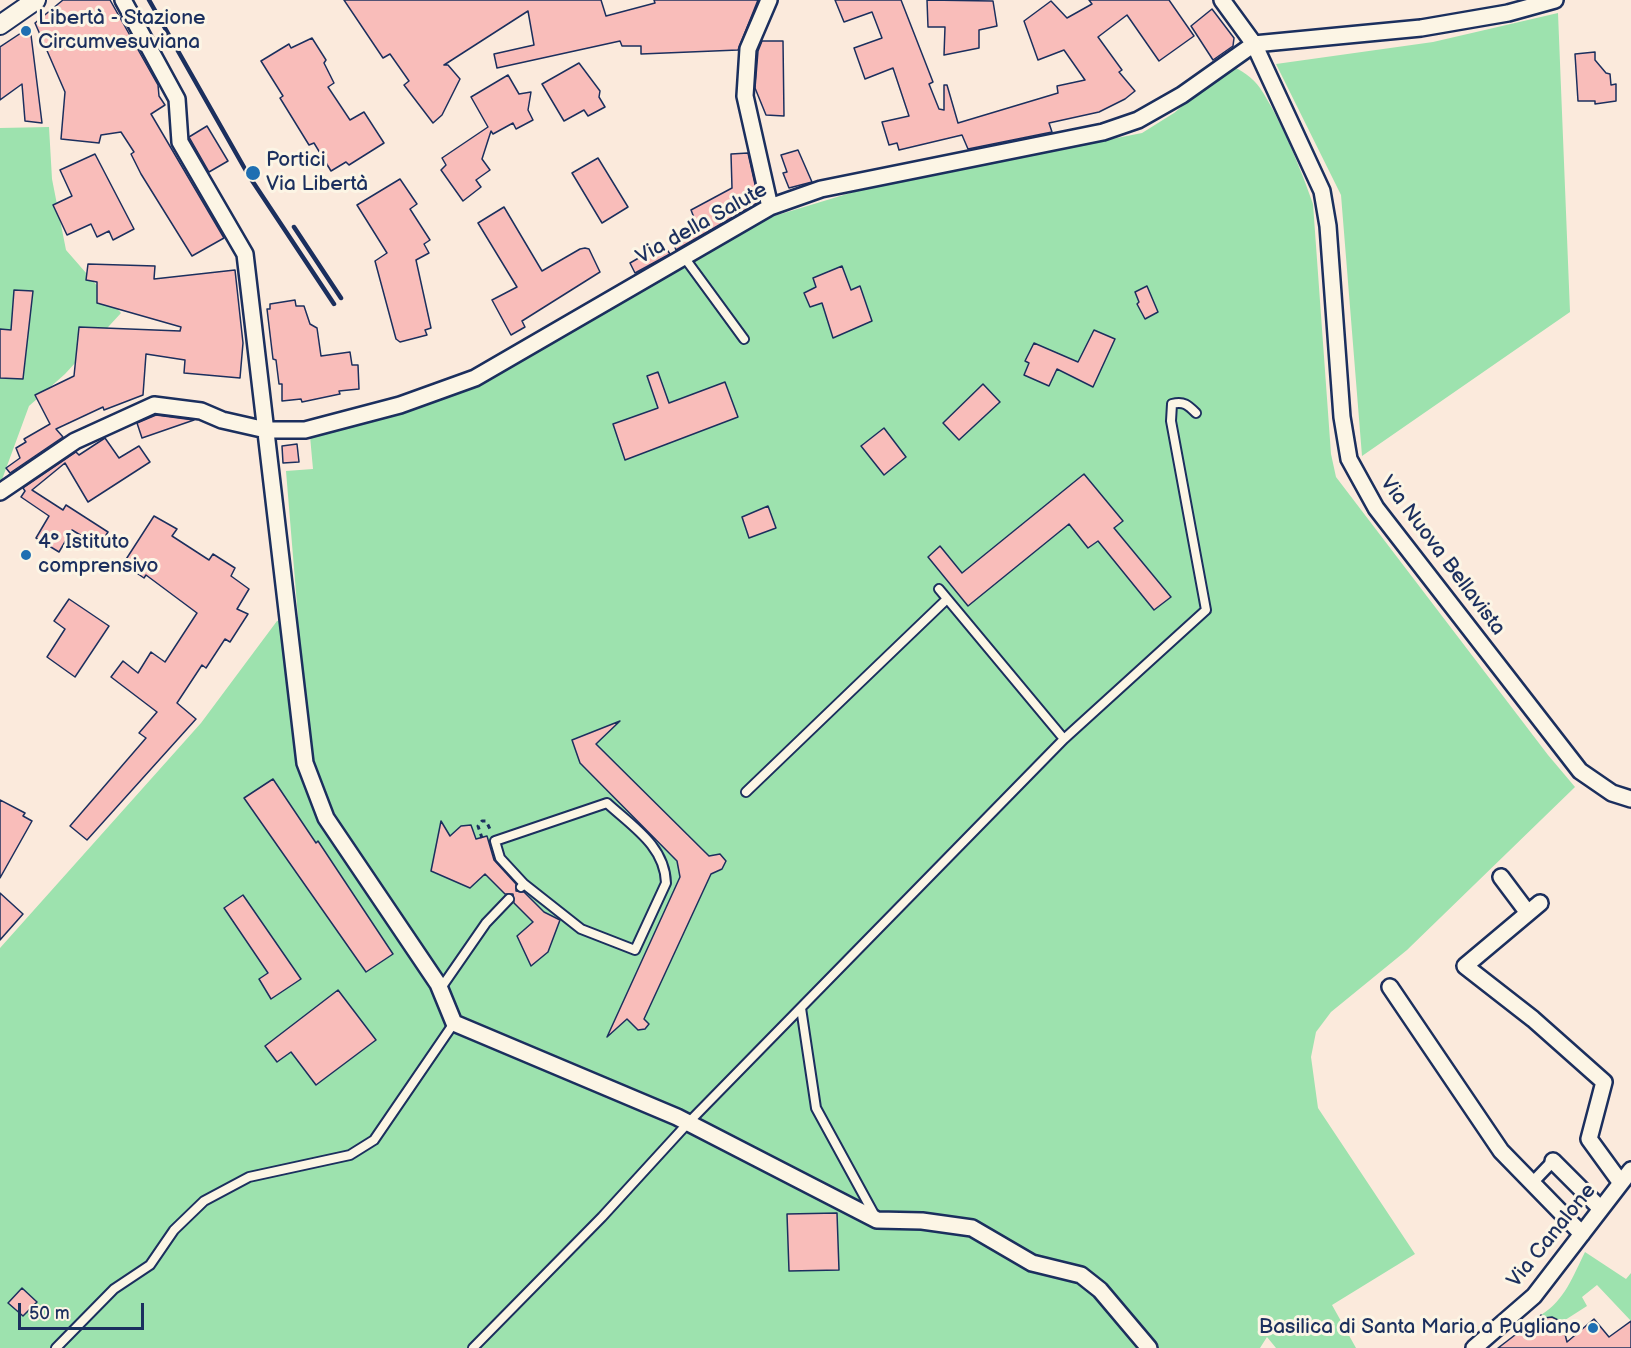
<!DOCTYPE html>
<html>
<head>
<meta charset="utf-8">
<style>
  body { margin:0 }
  #map { position:relative; width:1631px; height:1348px; overflow:hidden; background:#fbeadc; font-family:"Balsamiq Sans",sans-serif }
  canvas { display:block }
  .scale { position:absolute; left:18px; top:1303px; width:126px; height:27px; box-sizing:border-box; border:3px solid #1b2f5e; border-top:0; padding-left:8px; font-size:18px; line-height:21px; white-space:nowrap; color:#1b2f5e; -webkit-text-stroke:4px #fcf5e5; paint-order:stroke }
</style>
</head>
<body>
<div id="map">
<canvas width="1631" height="1348"></canvas>
<div class="scale">50 m</div>
</div>
<script>
const c = document.querySelector('canvas').getContext('2d');
c.lineJoin = 'round';
function fill(path, color) {
  c.fillStyle = color;
  c.fill(path, 'evenodd');
}
function stroke(path, color, width, dash) {
  c.strokeStyle = color;
  c.lineWidth = width;
  c.lineCap = dash ? 'butt' : 'round';
  c.setLineDash(dash || []);
  c.stroke(path);
}
function drawText(font, color, halo, rows, align = 'center') {
  c.font = font + ' "Balsamiq Sans",sans-serif';
  c.lineWidth = 6;
  c.setLineDash([]);
  c.textBaseline = 'middle';
  c.strokeStyle = halo;
  c.fillStyle = color;
  for (const [text, x, y, turn = 0] of rows) {
    c.save();
    c.translate(x, y);
    c.rotate((+turn || 0) * Math.PI / 180);
    c.textAlign = isNaN(turn) ? turn : align;
    if (halo) c.strokeText(text, 0, 0);
    c.fillText(text, 0, 0);
    c.restore();
  }
}
const green = new Path2D(`
  M 1558,13 L 1570,312 L 1362,456 L 1341,195 L 1276,64 L 1433,42 Z
  M 1230,66 C 1241,69 1253,78 1260,88 C 1280,118 1301,169 1313,204 L 1331,454 L 1336,477 L 1548,755 L 1575,787 L 1407,950 L 1331,1012 L 1316,1032 L 1311,1057 L 1318,1108 L 1415,1254 L 1332,1305 L 1356,1348 L 1276,1348 L 1267,1337 L 1260,1348 L 0,1348 L 0,948 L 201,723 L 277,621 L 298,617 L 286,471 L 313,469 L 310,436 L 432,402 L 511,368 L 771,217 L 870,187 L 1142,133 L 1174,113 Z
  M 49,127 L 52,179 L 66,250 L 121,313 L 65,374 L 29,406 L 0,485 L 0,128 Z
  M 1585,1252 L 1626,1279 L 1631,1273 L 1631,1321 L 1597,1285 L 1582,1297 L 1587,1306 L 1562,1322 L 1544,1318 L 1541,1315 C 1565,1300 1573,1276 1585,1252 Z`);
const building = new Path2D(`
  M 63,0 L 110,0 L 158,85 L 159,96 L 165,105 L 151,114 L 224,238 L 192,256 L 141,174 L 131,154 L 134,152 L 121,132 L 101,135 L 99,143 L 61,139 L 65,92 L 35,23 Z
  M 344,0 L 601,0 L 606,16 L 655,3 L 654,0 L 758,0 L 738,50 L 641,54 L 641,46 L 622,46 L 620,41 L 497,68 L 494,54 L 534,45 L 528,11 L 444,65 L 448,65 L 460,79 L 442,115 L 433,123 L 404,85 L 409,81 L 390,54 L 383,58 Z
  M 835,0 L 901,0 L 933,82 L 929,84 L 939,109 L 944,110 L 944,85 L 947,85 L 958,123 L 1058,93 L 1057,86 L 1085,80 L 1064,50 L 1038,60 L 1024,21 L 1051,1 L 1067,18 L 1092,4 L 1089,0 L 1169,0 L 1194,36 L 1159,61 L 1127,15 L 1098,37 L 1122,70 L 1119,72 L 1135,91 L 1125,99 L 1099,112 L 1049,123 L 1052,132 L 968,149 L 962,135 L 899,150 L 897,143 L 889,145 L 882,122 L 909,116 L 893,68 L 865,79 L 854,48 L 882,38 L 872,12 L 844,22 Z
  M 927,0 L 993,1 L 997,26 L 979,30 L 979,48 L 944,55 L 945,27 L 928,27 Z
  M 1212,9 L 1234,38 L 1233,46 L 1213,60 L 1191,26 Z
  M 30,27 L 42,123 L 25,121 L 22,84 L 0,100 L 0,47 Z
  M 312,38 L 326,60 L 324,63 L 334,83 L 328,87 L 350,120 L 364,112 L 384,143 L 349,165 L 346,162 L 331,171 L 314,143 L 309,145 L 280,98 L 283,96 L 261,61 L 289,44 L 291,48 Z
  M 762,41 L 783,41 L 784,116 L 766,115 L 755,88 L 758,51 Z
  M 1595,52 L 1595,60 L 1606,73 L 1610,74 L 1611,85 L 1616,84 L 1616,101 L 1595,104 L 1595,101 L 1578,101 L 1575,54 Z
  M 579,63 L 600,91 L 599,97 L 605,107 L 588,116 L 584,110 L 564,121 L 542,84 Z
  M 508,75 L 519,94 L 531,92 L 528,110 L 533,120 L 516,129 L 513,123 L 493,134 L 491,131 L 482,159 L 490,170 L 476,180 L 481,187 L 463,201 L 441,170 L 446,165 L 442,158 L 488,127 L 471,97 Z
  M 207,126 L 228,161 L 209,172 L 189,137 Z
  M 798,150 L 812,182 L 789,188 L 783,173 L 787,172 L 781,155 Z
  M 748,153 L 759,202 L 676,250 L 671,237 L 697,225 L 691,210 L 732,188 L 731,154 Z
  M 95,154 L 134,229 L 113,240 L 109,231 L 97,237 L 91,224 L 67,235 L 53,205 L 72,196 L 60,170 Z
  M 598,158 L 628,207 L 602,223 L 572,173 Z
  M 400,179 L 417,204 L 410,209 L 430,240 L 424,244 L 429,253 L 416,260 L 431,328 L 425,330 L 427,335 L 400,342 L 396,339 L 375,261 L 387,253 L 357,205 Z
  M 504,207 L 542,271 L 580,249 L 585,248 L 589,249 L 600,272 L 522,321 L 525,327 L 511,335 L 492,300 L 517,287 L 478,223 Z
  M 663,244 L 670,254 L 635,273 L 630,263 Z
  M 88,264 L 155,266 L 154,279 L 235,270 L 243,343 L 240,378 L 184,373 L 185,360 L 146,354 L 143,395 L 104,410 L 103,407 L 56,429 L 63,437 L 10,473 L 6,468 L 20,458 L 16,448 L 26,442 L 24,439 L 50,424 L 35,395 L 74,376 L 79,327 L 180,331 L 181,327 L 97,303 L 97,282 L 86,280 Z
  M 842,266 L 851,290 L 860,286 L 872,321 L 833,338 L 822,303 L 810,307 L 804,293 L 816,287 L 813,278 Z
  M 1147,286 L 1158,312 L 1145,319 L 1137,304 L 1139,302 L 1135,292 Z
  M 14,290 L 33,291 L 23,379 L 0,378 L 0,329 L 11,330 Z
  M 295,300 L 296,306 L 304,306 L 310,324 L 317,328 L 321,356 L 350,352 L 352,365 L 358,365 L 359,389 L 339,391 L 340,394 L 302,402 L 301,399 L 282,401 L 282,384 L 279,384 L 276,360 L 273,359 L 267,309 L 270,309 L 270,304 Z
  M 1094,330 L 1115,339 L 1093,387 L 1057,369 L 1049,386 L 1024,375 L 1029,363 L 1025,361 L 1034,343 L 1078,362 Z
  M 658,372 L 669,403 L 725,382 L 738,417 L 625,460 L 613,424 L 658,408 L 647,376 Z
  M 983,384 L 1000,402 L 959,440 L 943,423 Z
  M 156,415 L 194,420 L 142,438 L 137,423 Z
  M 884,428 L 906,457 L 884,475 L 861,446 Z
  M 105,438 L 119,458 L 139,446 L 150,462 L 88,502 L 65,463 L 32,490 L 63,510 L 66,505 L 108,532 L 99,546 L 72,530 L 59,552 L 36,538 L 49,516 L 21,497 L 25,491 L 23,488 L 76,452 L 79,455 Z
  M 297,444 L 299,462 L 283,463 L 282,446 Z
  M 1084,474 L 1123,521 L 1114,528 L 1171,597 L 1154,610 L 1098,541 L 1088,548 L 1069,524 L 968,606 L 928,557 L 940,546 L 962,573 Z
  M 768,506 L 776,528 L 749,538 L 742,517 Z
  M 154,516 L 177,529 L 172,536 L 209,560 L 213,554 L 235,568 L 231,576 L 249,589 L 237,609 L 248,614 L 230,642 L 225,639 L 206,668 L 202,665 L 177,703 L 196,719 L 87,840 L 70,826 L 146,738 L 139,733 L 157,712 L 111,677 L 123,661 L 138,673 L 151,652 L 165,662 L 197,613 L 146,575 L 144,578 L 123,564 Z
  M 69,599 L 109,626 L 75,677 L 47,657 L 65,629 L 54,621 Z
  M 620,721 L 596,744 L 709,856 L 720,854 L 726,861 L 722,869 L 711,874 L 644,1019 L 649,1024 L 645,1029 L 638,1030 L 627,1019 L 607,1037 L 680,877 L 677,861 L 580,763 L 572,740 Z
  M 273,779 L 316,843 L 318,841 L 393,954 L 366,972 L 244,798 Z
  M 0,800 L 25,813 L 23,816 L 32,821 L 0,878 Z
  M 441,821 L 450,836 L 461,826 L 471,825 L 476,839 L 487,836 L 494,860 L 516,884 L 516,891 L 524,892 L 544,912 L 560,920 L 548,952 L 531,966 L 517,936 L 533,922 L 514,903 L 513,894 L 505,894 L 485,874 L 470,888 L 431,871 Z
  M 0,893 L 23,914 L 0,940 Z
  M 243,895 L 301,979 L 271,999 L 259,979 L 268,973 L 224,908 Z
  M 338,990 L 376,1040 L 316,1085 L 291,1052 L 277,1062 L 265,1046 Z
  M 837,1213 L 839,1270 L 789,1271 L 787,1214 Z
  M 22,1288 L 37,1302 L 23,1316 L 8,1303 Z
  M 1541,1315 L 1544,1318 L 1552,1317 L 1562,1322 L 1567,1342 L 1594,1319 L 1609,1337 L 1631,1321 L 1631,1348 L 1498,1348 Z`);
const path = new Path2D(`
  M 482,838 L 478,826 L 482,821 L 486,821 L 491,831`);
const service = new Path2D(`
  M 684,257 L 744,339
  M 939,589 L 1064,739
  M 746,792 L 947,599
  M 521,887 L 524,884 L 581,929 L 635,950 L 666,883 C 665,846 632,826 607,803 L 495,841 L 500,858 L 524,884
  M 441,988 L 486,923 L 509,899
  M 801,1008 L 816,1108 L 875,1216
  M 56,1348 L 114,1289 L 150,1265 L 174,1230 L 204,1201 L 249,1177 L 350,1155 L 374,1140 L 454,1023
  M 473,1348 L 602,1217 L 688,1123 L 1064,739 L 1206,610 L 1171,421 L 1172,404 C 1184,401 1188,405 1196,413`);
const pedestrian = new Path2D(`
  M 1532,1183 L 1553,1161`);
const minor = new Path2D(`
  M 123,0 L 177,99 L 180,142 L 245,254 L 305,763 L 326,818 L 438,984 L 454,1023 L 677,1117 L 877,1220 L 922,1221 L 972,1228 L 1032,1263 L 1081,1275 L 1100,1290 L 1149,1348
  M 769,0 L 748,49 L 745,96 L 770,207
  M 1222,0 L 1254,44 L 1322,191 L 1328,226 L 1342,417 L 1349,459 L 1376,508 L 1580,771 L 1612,793 L 1631,799
  M 0,492 L 75,441 L 154,405 L 201,411 L 222,420 L 266,430 L 305,430 L 400,405 L 475,378 L 770,207 L 821,189 L 1103,132 L 1138,120 L 1182,95 L 1254,44 L 1421,28 L 1508,13 L 1555,0
  M 1501,877 L 1528,913
  M 1540,903 L 1465,966 L 1533,1019 L 1604,1082 L 1589,1139 L 1621,1183
  M 1390,987 L 1501,1151 L 1582,1234
  M 1553,1161 L 1601,1209
  M 1474,1348 L 1534,1296 L 1631,1170`);
const tertiary = new Path2D(`
  M 0,25 L 36,0`);
const rail = new Path2D(`
  M 149,0 L 249,176 L 334,304
  M 294,227 L 341,298`);
const markers = [
  [26,31,6,"#1f6fb2"],
  [253,173,8,"#1f6fb2"],
  [26,555,6,"#1f6fb2"],
  [1593,1328,6,"#1f6fb2"]
];
const poiNames = [
  ["Libertà - Stazione",38,19],
  ["Circumvesuviana",38,43],
  ["Portici",266,161],
  ["Via Libertà",266,185],
  ["4° Istituto",38,543],
  ["comprensivo",38,567],
  ["Basilica di Santa Maria a Pugliano",1581,1328,"right"]
];
const streetNames = [
  ["Via della Salute",702,224,-29],
  ["Via Nuova Bellavista",1442,556,53],
  ["Via Canalone",1552,1236,-51]
];
fill(green, '#9de2ae');
fill(building, '#f9bdba');
stroke(building, '#1b2f5e', 1.5);
stroke(service, '#1b2f5e', 12);
stroke(pedestrian, '#1b2f5e', 15);
stroke(minor, '#1b2f5e', 20);
stroke(tertiary, '#1b2f5e', 22);
stroke(path, '#1b2f5e', 3, [4.5, 4.5]);
stroke(service, '#fcf5e5', 8);
stroke(pedestrian, '#fcf5e5', 10);
stroke(minor, '#fcf5e5', 15);
stroke(tertiary, '#fcf5e5', 18);
stroke(rail, '#1b2f5e', 4.5);
for (const [x, y, r, color] of markers) {
  const dot = new Path2D();
  dot.arc(x, y, r, 0, 2 * Math.PI);
  c.fillStyle = color;
  c.fill(dot);
  stroke(dot, '#fcf5e5', 2);
}
drawText('21px', '#1b2f5e', '#fcf5e5', poiNames, 'left');
drawText('21px', '#1b2f5e', '#fcf5e5', streetNames);
</script>
</body>
</html>
